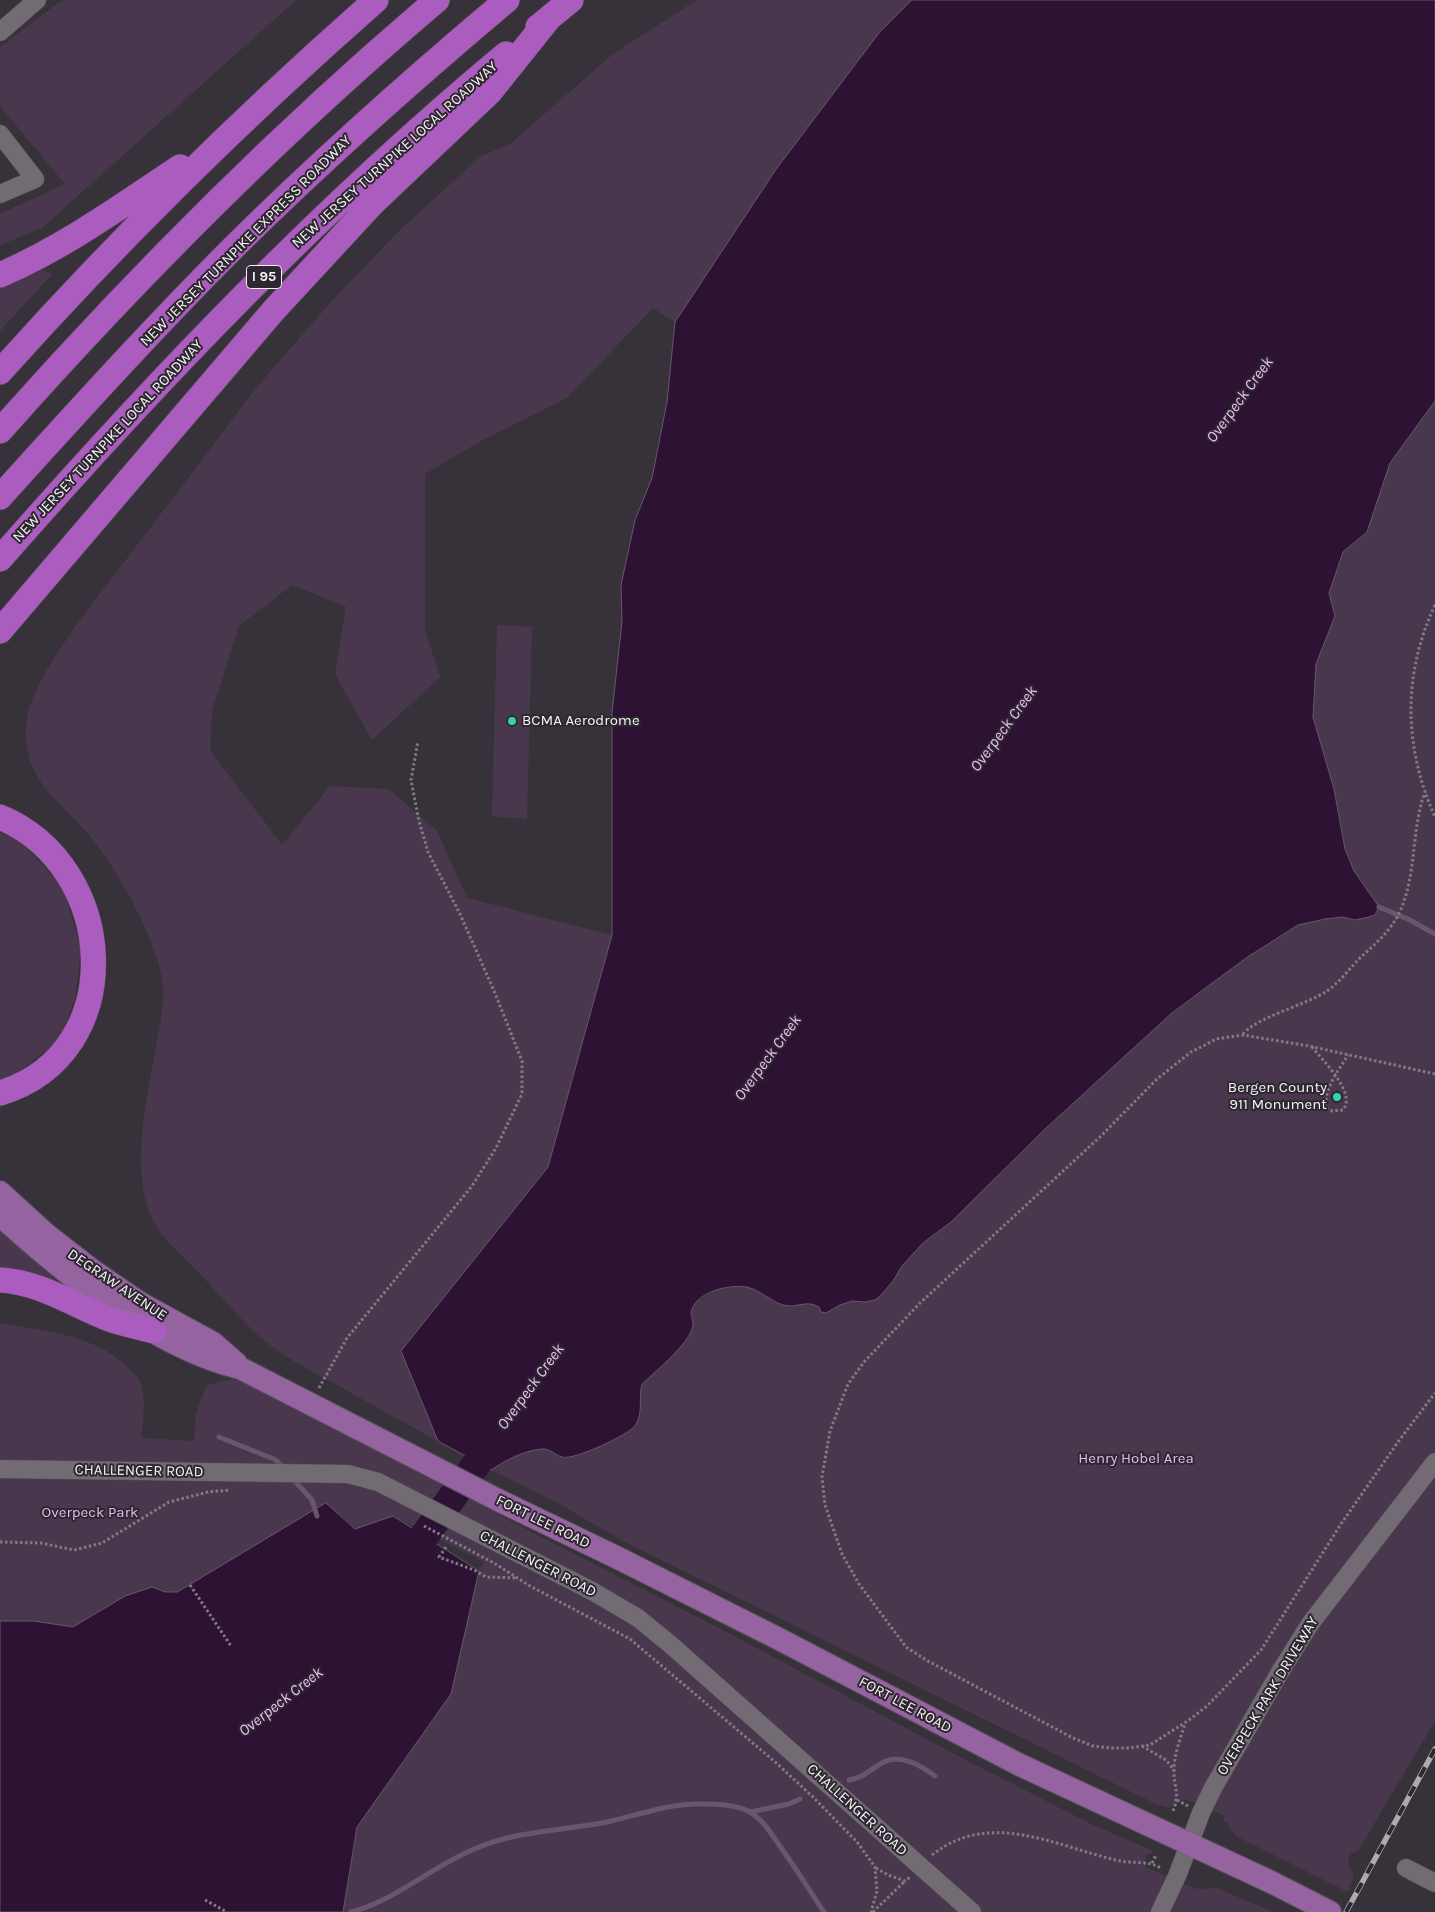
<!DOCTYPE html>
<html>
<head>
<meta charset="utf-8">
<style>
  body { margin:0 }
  canvas { display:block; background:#373139 }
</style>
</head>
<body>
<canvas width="1435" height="1912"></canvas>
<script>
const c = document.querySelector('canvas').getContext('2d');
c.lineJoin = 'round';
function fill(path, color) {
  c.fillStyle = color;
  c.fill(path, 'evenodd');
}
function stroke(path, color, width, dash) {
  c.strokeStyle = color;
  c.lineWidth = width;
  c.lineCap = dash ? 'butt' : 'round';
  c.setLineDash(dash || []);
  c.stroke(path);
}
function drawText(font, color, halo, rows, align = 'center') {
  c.font = font + ' Karla,sans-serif';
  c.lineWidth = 4;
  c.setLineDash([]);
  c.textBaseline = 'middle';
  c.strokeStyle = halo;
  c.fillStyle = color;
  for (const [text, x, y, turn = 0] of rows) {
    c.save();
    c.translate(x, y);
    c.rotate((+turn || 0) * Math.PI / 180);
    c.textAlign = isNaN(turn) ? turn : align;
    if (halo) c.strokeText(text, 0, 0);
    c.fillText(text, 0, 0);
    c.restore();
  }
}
const green = new Path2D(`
  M 62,0 L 296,0 L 42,228 L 0,245 L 0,214 L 65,184 L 0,106 L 0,47 Z
  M 697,0 L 912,0 L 879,33 L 777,168 L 675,322 L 653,308 L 567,398 L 477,443 L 425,474 L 425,630 L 440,677 L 372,740 L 335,674 L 346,607 L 292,585 L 239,626 L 212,711 L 210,750 L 282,845 L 330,786 L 389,789 L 437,831 L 467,898 L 612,935 L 548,1167 L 401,1351 L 438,1441 C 405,1423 372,1405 339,1386 C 314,1373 282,1356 260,1337 C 239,1318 220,1295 200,1274 C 184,1257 163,1241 153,1220 C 130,1175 146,1101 155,1053 C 158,1031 165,1008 163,986 C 158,941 118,870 89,835 C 59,799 24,782 26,728 C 28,691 60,649 81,619 L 257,387 L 329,304 L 398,232 L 481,156 L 509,145 L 613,54 Z
  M 36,267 L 52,274 L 0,331 L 0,287 Z
  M 1435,401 L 1435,1721 L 1358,1851 L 1350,1854 C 1347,1863 1347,1867 1354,1874 L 1348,1892 L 1236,1836 L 1229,1828 L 1228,1823 L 1223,1821 L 1224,1815 L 1184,1799 L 1170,1808 L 1158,1805 L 623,1541 L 556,1502 L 491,1470 C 505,1461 535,1443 552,1450 C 555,1452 559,1455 562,1457 C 583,1450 633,1440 640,1416 C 643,1405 639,1395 642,1384 L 683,1344 L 693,1326 L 691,1313 L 695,1303 L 717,1289 L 744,1286 L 753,1288 L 781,1305 L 792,1307 L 803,1303 L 814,1303 L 831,1310 L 840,1305 L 852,1301 L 865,1302 L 882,1294 L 893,1281 L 902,1266 L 923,1243 L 951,1222 L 1045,1129 L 1172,1013 L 1246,958 L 1298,925 L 1325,919 L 1342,917 L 1355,920 L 1375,914 L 1379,907 L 1354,871 L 1345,849 L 1334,789 L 1313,717 L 1316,664 L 1335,616 L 1329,594 L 1343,552 L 1367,532 L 1390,463 Z
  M 497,625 L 532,627 L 527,819 L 492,816 Z
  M 0,833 L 17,838 L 63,887 L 81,949 L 75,999 L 58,1041 L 4,1083 L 0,1083 Z
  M 0,1230 L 65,1288 L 0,1272 Z
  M 3,1324 C 47,1331 95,1335 127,1367 C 131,1371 138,1376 140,1381 C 147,1400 142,1419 142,1438 L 194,1441 L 196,1413 L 207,1385 L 232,1379 L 265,1390 L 520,1526 L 736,1637 L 958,1756 L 1095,1826 L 1149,1849 L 1153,1853 L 1145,1855 L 1146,1867 L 1197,1889 L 1217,1888 L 1273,1912 L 343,1912 L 357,1827 L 451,1694 L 479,1571 L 484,1562 L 394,1516 L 357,1529 L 326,1503 L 177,1592 L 165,1592 L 152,1587 L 125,1596 L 73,1627 L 34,1621 L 0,1621 L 0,1325 Z`);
const water = new Path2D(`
  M 912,0 L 1435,0 L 1435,401 L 1390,463 L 1367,532 L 1343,552 L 1329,593 L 1335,616 L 1316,664 L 1313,717 L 1334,789 L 1345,849 L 1354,871 L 1379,907 L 1375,915 L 1369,917 L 1355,920 L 1342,917 L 1325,919 L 1298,925 L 1246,958 L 1172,1013 L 1045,1129 L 951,1222 L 923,1243 L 902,1266 L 893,1281 L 882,1294 L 875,1300 L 865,1302 L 852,1301 L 840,1305 L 826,1313 L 821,1312 L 819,1307 C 806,1299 796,1309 783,1305 C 770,1301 759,1289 746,1287 C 729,1284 694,1292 691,1313 C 691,1316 693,1320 693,1324 C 693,1330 687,1339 683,1344 C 671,1359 656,1371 642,1384 C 638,1398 644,1413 635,1426 C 628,1435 573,1461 562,1457 C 554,1455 551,1448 541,1449 C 523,1451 506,1460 491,1470 L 438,1441 L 401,1351 L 548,1167 L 612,935 L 612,713 L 622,621 L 621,585 L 635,520 L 652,478 L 667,402 L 675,322 L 777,168 L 879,33 Z
  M 326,1503 L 355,1529 L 393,1516 L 479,1571 L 451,1694 L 357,1827 L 343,1912 L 0,1912 L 0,1621 L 34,1621 L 73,1627 L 125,1596 L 152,1587 L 165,1592 L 177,1592 Z`);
const stream = new Path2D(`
  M 1379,907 L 1410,920 L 1435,934
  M 219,1437 L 276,1460 L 283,1468
  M 292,1478 L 312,1500 L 317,1516
  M 849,1780 C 862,1778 869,1771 880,1764 C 899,1752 920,1765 935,1776
  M 750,1812 L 789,1804 L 800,1799
  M 351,1912 C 396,1900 430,1868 472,1850 C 514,1831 558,1831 602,1823 C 632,1817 663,1805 694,1804 C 712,1804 738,1803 753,1814 C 766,1823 773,1837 782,1849 C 797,1870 810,1891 824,1912`);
const river = new Path2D(`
  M 401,1568 L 501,1430`);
const path = new Path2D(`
  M 1435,605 C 1402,675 1404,748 1435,817
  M 1243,1034 C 1257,1017 1306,1005 1327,991 C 1340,982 1349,969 1360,958 C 1373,946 1387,934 1396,919 C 1418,880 1410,832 1425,792
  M 1312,1047 C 1323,1061 1357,1093 1343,1110 L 1330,1111 L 1326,1107 C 1324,1088 1339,1070 1348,1055
  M 1435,1074 L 1309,1046 L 1243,1035 L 1216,1039 L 1203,1046 L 1191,1052 L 1157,1079 L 1101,1136 L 919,1304 L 864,1362 L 848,1384 L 830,1431 L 822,1477 L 825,1505 L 842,1554 L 859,1584 L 906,1647 L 926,1660 L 1073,1738 L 1093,1746 L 1112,1748 L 1129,1748 L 1150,1745 L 1189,1720 L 1207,1706 L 1261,1650 L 1341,1524 L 1398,1442 L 1435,1393
  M 319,1388 L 347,1338 L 472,1186 L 496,1148 L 522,1094 L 522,1061 L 495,993 L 460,914 L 428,852 L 419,821 L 411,780 L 418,741
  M 424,1526 L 494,1563 L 530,1586 L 630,1639 L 774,1761 L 813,1797 L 857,1842 L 875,1867 L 877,1891 L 871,1912
  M 0,1542 L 41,1543 L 74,1550 L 102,1543 L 169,1502 L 208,1492 L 230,1490
  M 446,1547 L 439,1557 L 474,1570 L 486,1577 L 517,1578
  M 190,1585 L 231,1646
  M 1142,1746 L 1166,1760 L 1174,1770
  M 1177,1800 L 1188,1806
  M 1173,1811 C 1180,1795 1174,1787 1174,1771 C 1174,1755 1180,1739 1185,1724
  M 932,1855 C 990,1809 1055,1846 1116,1860 C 1131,1864 1147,1860 1161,1868
  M 1152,1863 L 1156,1855
  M 876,1868 L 888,1875 L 905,1881 L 910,1877
  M 205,1900 L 227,1912
  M 873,1912 L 905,1881`);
const minor = new Path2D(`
  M 0,32 L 37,0
  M 0,134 L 35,179 L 0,194
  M 0,1469 L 348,1474 L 378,1482 L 592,1591 L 638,1618 L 671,1645 L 972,1912
  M 1406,1868 L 1435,1883
  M 1160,1912 L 1177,1876 L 1201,1813 L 1213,1788 L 1280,1672 L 1310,1624 L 1435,1462`);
const major = new Path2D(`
  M 0,1192 L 47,1235 L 92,1270 L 140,1303 L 213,1343 L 236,1363
  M 0,1215 C 63,1273 155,1348 240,1368 L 498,1500 L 618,1558 L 781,1640 L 1018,1764 L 1271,1882 L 1330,1912`);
const highway = new Path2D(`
  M 538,27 L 571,0
  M 0,275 C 65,247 121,206 180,167
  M 0,372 C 118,240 243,117 376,0
  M 0,431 C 136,278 281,132 437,0
  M 0,497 C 77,412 154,327 235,246 C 322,160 413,79 507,0
  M 0,559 C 157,380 322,207 506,54
  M 0,631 L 274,310 L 372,204 L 490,92 L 550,17
  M 0,817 C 118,866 131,1053 0,1093
  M 0,1280 C 40,1282 73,1305 109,1319 C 123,1324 139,1327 154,1331`);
const rail = new Path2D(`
  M 1346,1912 L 1435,1749`);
const markers = [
  [512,721,5,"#34d4a8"],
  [1337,1097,5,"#34d4a8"]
];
const shields = [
  [264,277,35]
];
const shieldNames = [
  ["I 95",264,277]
];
const streetNames = [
  ["NEW JERSEY TURNPIKE LOCAL ROADWAY",395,155,-42],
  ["NEW JERSEY TURNPIKE EXPRESS ROADWAY",246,241,-45],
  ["NEW JERSEY TURNPIKE LOCAL ROADWAY",108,441,-47],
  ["DEGRAW AVENUE",117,1285,34],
  ["CHALLENGER ROAD",139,1471,1],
  ["FORT LEE ROAD",543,1522,26],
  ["CHALLENGER ROAD",538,1564,27],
  ["OVERPECK PARK DRIVEWAY",1268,1696,-59],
  ["FORT LEE ROAD",905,1705,28],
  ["CHALLENGER ROAD",857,1810,42]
];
const poiNames = [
  ["BCMA Aerodrome",522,721],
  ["Bergen County",1327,1088,"right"],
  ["911 Monument",1327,1105,"right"]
];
const parkNames = [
  ["Henry Hobel Area",1136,1459],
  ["Overpeck Park",90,1513]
];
const waterNames = [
  ["Overpeck Creek",1240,400,-54],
  ["Overpeck Creek",1004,729,-54],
  ["Overpeck Creek",768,1058,-54],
  ["Overpeck Creek",531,1387,-54],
  ["Overpeck Creek",281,1702,-38]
];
fill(green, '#49384d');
fill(water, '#2d1234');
stroke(water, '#69556e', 1);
stroke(stream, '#69556e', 5);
stroke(river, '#2d1234', 29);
stroke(minor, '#534d54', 19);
stroke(major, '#534d54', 24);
stroke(highway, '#534d54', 26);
stroke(path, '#807b81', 3, [2.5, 2.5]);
stroke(minor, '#726b74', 18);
stroke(major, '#9463a0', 22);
stroke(highway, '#aa5dbe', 25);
stroke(rail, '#afaab0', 5.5);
stroke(rail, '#2d272f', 4, [11]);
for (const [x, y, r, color] of markers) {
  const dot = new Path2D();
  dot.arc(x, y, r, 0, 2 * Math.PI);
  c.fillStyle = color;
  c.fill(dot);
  stroke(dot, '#2d272f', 2);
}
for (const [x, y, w] of shields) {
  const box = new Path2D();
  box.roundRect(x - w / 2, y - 11.5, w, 23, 4);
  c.fillStyle = '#2d272f';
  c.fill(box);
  stroke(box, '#f6f2f7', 1);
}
drawText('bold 14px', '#f6f2f7', null, shieldNames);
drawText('15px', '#f6f2f7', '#2d272f', streetNames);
drawText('15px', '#f6f2f7', '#2d272f', poiNames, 'left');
drawText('15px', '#e8b7f5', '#2d272f', parkNames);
drawText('italic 16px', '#f0befd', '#2d272f', waterNames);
</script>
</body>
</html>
